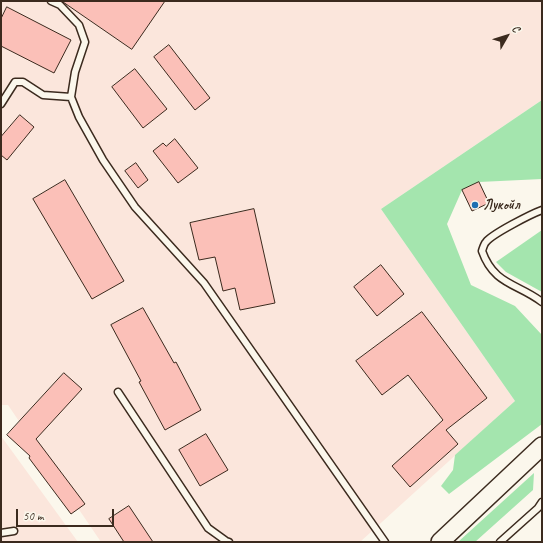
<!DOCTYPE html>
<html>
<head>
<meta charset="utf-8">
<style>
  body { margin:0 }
  #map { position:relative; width:543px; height:543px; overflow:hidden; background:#fbf7ec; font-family:Caveat,sans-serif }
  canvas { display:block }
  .frame { position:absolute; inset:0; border:2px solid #3b2a1e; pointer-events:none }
  .north { position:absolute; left:487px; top:16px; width:40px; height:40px; -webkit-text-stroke:3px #fbf7ec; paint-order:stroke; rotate:51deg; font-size:11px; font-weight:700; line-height:16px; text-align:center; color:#3b2a1e }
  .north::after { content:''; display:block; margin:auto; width:14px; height:18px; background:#3b2a1e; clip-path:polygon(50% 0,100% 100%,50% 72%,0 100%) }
  .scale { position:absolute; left:16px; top:509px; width:98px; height:18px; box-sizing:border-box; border:2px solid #3b2a1e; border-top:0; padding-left:5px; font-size:12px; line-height:14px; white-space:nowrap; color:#3b2a1e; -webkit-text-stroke:3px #fbf7ec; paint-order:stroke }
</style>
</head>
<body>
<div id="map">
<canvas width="543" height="543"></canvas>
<div class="frame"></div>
<div class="north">С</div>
<div class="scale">50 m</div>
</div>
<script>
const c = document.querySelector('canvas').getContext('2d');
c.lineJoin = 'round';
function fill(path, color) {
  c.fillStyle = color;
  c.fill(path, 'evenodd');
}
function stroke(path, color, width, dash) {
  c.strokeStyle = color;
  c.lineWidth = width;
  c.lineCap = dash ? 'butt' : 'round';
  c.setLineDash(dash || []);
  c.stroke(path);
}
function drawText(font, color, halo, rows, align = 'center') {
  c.font = font + ' Caveat,sans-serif';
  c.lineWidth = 3.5;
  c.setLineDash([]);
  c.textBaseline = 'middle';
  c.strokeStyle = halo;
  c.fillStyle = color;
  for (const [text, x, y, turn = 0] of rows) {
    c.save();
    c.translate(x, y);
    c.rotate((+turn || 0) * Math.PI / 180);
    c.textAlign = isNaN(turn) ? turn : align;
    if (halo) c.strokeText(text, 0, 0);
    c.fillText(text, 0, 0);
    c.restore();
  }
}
const built = new Path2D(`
  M 1,1 L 542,1 L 542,100 L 381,209 L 515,401 L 360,542 L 101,542 L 8,405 L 1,405 Z
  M 1,436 L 78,542 L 1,542 Z`);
const green = new Path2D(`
  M 542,100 L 542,179 L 479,182 L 462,190 L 447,224 L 471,285 L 515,306 L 542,335 L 542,424 L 449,494 L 441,486 L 453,470 L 455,455 L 515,401 L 381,209 Z
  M 542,230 L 542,292 L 506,272 L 496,262 Z
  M 534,473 L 533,490 L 475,542 L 458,542 Z`);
const building = new Path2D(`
  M 62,1 L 165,1 L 132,49 Z
  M 7,7 L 71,40 L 54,73 L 1,46 L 1,19 Z
  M 169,45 L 210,98 L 195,110 L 154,57 Z
  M 135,69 L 167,109 L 143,128 L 112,87 Z
  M 20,115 L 34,127 L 7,160 L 1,155 L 1,137 Z
  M 175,139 L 198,168 L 178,183 L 153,151 L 163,143 L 166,146 Z
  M 136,163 L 148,180 L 138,188 L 125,171 Z
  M 65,180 L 124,281 L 92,299 L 33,199 Z
  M 479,182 L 489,203 L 472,211 L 462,190 Z
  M 254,209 L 275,303 L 240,310 L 235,288 L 223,291 L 215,257 L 199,260 L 190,223 Z
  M 381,265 L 404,294 L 377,316 L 354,287 Z
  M 143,308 L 174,363 L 176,362 L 201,410 L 165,430 L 139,382 L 141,381 L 111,325 Z
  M 422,312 L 487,398 L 446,430 L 458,444 L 410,487 L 392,466 L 443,420 L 408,375 L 382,395 L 356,361 Z
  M 64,373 L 82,389 L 36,439 L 85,504 L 71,514 L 29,458 L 30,456 L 7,435 Z
  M 206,434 L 228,470 L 200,486 L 179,450 Z
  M 129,506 L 153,542 L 124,542 L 109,519 Z`);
const lane = new Path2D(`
  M 51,1 L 60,5 L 79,25 L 85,42 L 75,72 L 71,97 L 79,117 L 103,160 L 135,207 L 204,283 L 385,542
  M 1,104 L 15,82 L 23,82 L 43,95 L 71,97
  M 542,210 C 531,214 492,234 486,242 C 484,244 483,248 482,251 C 494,285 517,283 542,302
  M 118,392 L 208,528 L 226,541 L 229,542
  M 1,533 L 14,531
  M 500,542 L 538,508 L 542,502`);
const secondary = new Path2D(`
  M 440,542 L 542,446`);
const markers = [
  [475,205,4,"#1f6fb2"]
];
const poiNames = [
  ["Лукойл",483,205]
];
fill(built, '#fbe6dc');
fill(green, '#a4e5ae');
fill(building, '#fbc0b8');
stroke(building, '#3b2a1e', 1);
stroke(lane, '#3b2a1e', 9);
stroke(secondary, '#3b2a1e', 20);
stroke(lane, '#fbf7ec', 6);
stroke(secondary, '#fbf7ec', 17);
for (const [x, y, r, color] of markers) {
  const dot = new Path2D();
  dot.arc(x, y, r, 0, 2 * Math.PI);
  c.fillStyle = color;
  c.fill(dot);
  stroke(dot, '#fbf7ec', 1.5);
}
drawText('bold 14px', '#3b2a1e', '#fbf7ec', poiNames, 'left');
</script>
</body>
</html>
